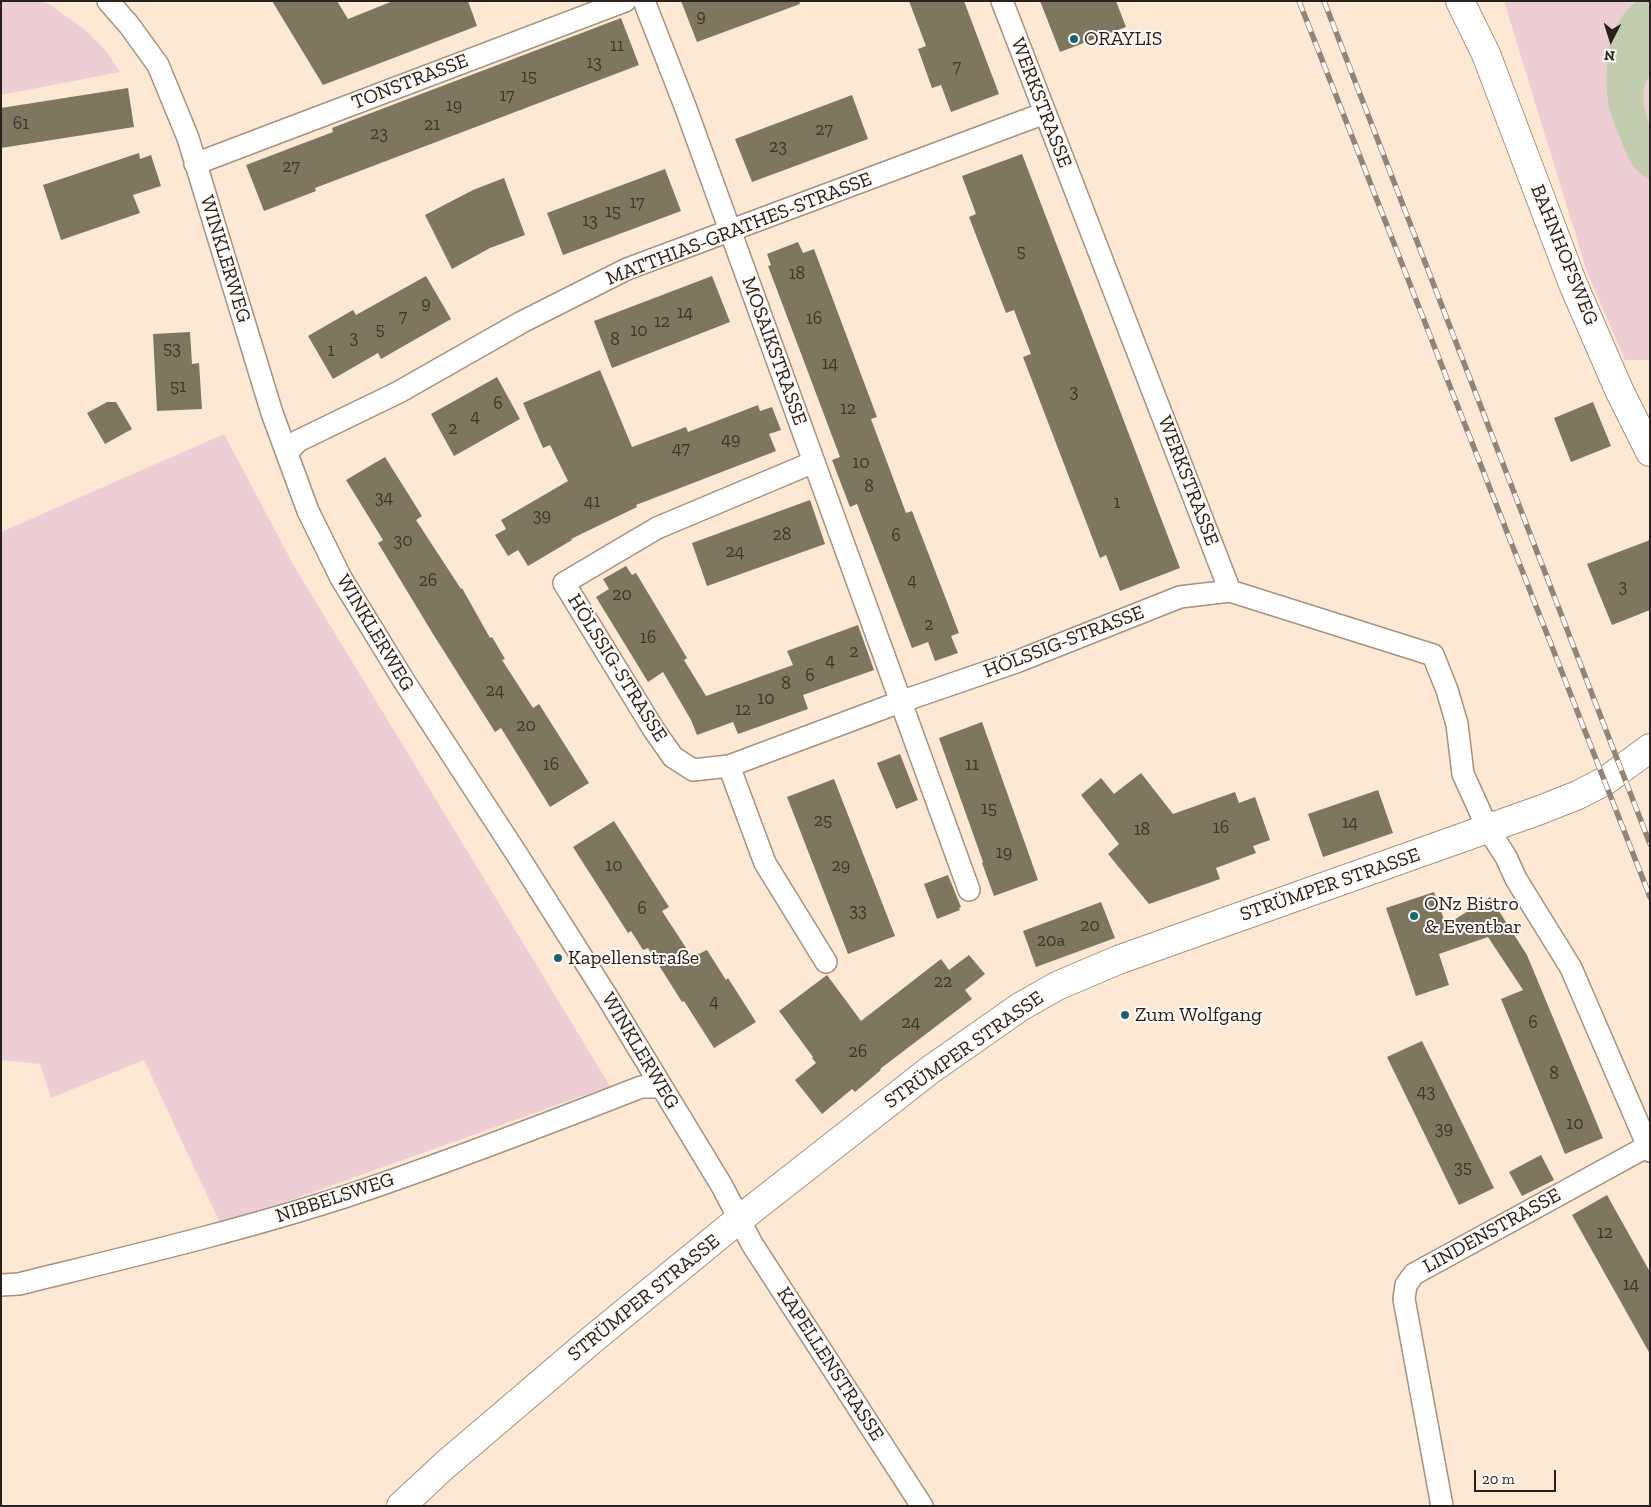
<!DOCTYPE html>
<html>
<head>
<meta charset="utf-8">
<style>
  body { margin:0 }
  #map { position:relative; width:1651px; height:1507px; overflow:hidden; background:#fde8d4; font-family:"Zilla Slab",serif }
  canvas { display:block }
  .frame { position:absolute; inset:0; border:2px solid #29211a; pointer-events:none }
  .north { position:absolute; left:1586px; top:15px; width:50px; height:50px; -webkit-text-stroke:4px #fdf9f5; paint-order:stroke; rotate:185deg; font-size:14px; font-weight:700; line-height:20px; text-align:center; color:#29211a }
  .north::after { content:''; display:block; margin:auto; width:18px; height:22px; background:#29211a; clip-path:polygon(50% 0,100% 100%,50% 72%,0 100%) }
  .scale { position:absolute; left:1474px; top:1470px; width:82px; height:22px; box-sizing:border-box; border:2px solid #29211a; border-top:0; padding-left:6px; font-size:15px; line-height:18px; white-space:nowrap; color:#29211a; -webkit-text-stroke:4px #fdf9f5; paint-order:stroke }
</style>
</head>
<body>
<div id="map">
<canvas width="1651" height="1507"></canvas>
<div class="frame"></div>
<div class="north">N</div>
<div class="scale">20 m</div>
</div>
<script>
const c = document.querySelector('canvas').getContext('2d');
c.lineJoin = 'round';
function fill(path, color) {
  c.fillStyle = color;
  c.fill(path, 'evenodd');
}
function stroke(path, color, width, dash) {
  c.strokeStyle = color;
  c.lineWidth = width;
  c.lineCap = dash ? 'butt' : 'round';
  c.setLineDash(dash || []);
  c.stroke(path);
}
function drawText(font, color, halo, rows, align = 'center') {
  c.font = font + ' "Zilla Slab",serif';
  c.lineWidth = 4;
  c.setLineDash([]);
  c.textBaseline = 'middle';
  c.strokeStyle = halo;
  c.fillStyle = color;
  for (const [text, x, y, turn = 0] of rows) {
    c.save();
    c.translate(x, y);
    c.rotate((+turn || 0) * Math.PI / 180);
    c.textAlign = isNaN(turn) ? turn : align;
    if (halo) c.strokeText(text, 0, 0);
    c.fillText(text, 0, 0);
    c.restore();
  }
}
const green = new Path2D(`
  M 1,1 L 41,1 L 49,4 L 84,29 L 106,51 L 120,72 L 1,95 Z
  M 1504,1 L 1650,1 L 1650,360 L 1625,360 L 1587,272 Z
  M 224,434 L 294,566 L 610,1086 L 221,1225 L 144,1060 L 51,1098 L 40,1064 L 1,1060 L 1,532 Z`);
const water = new Path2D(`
  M 1637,1 L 1650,1 L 1650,72 L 1644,88 L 1643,98 L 1646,116 L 1650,127 L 1650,179 C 1632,171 1628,158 1621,140 C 1618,132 1614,124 1611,115 C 1604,93 1605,45 1617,24 C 1622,15 1629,8 1637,1 Z`);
const building = new Path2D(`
  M 272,1 L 337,1 L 348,19 L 393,1 L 468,1 L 477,26 L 323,85 Z
  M 681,1 L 799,1 L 800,4 L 697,42 Z
  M 909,1 L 964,1 L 999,94 L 951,112 L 941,85 L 932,88 L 918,49 L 926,46 Z
  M 1040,1 L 1116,1 L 1126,27 L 1060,52 Z
  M 621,18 L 639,65 L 315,188 L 316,191 L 264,211 L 246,165 L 333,132 L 332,128 L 358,118 Z
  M 128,88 L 134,127 L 1,148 L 1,108 Z
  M 852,95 L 868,139 L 752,182 L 735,139 Z
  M 139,153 L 140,159 L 151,155 L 161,186 L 133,195 L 140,213 L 61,240 L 43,185 Z
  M 1022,154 L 1180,568 L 1120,591 L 1106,555 L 1100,558 L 1023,357 L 1031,354 L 1014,310 L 1006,313 L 969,217 L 976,214 L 962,176 Z
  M 665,169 L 681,211 L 563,255 L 547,213 Z
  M 504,178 L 525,235 L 490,248 L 452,269 L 425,215 L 473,190 Z
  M 798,242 L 803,253 L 814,249 L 877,417 L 871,419 L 906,513 L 912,511 L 959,633 L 951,636 L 958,653 L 935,661 L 928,642 L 912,648 L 857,504 L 850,507 L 832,460 L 840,457 L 768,266 L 771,265 L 767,254 Z
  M 426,276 L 451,319 L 381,359 L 378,353 L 333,379 L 308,336 L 353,310 L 356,315 Z
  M 712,276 L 730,322 L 612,368 L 594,321 Z
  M 190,332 L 192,364 L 199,363 L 202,409 L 157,411 L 153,334 Z
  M 600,370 L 632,447 L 686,427 L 688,432 L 758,405 L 760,411 L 772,407 L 781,430 L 769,434 L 776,451 L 636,505 L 637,507 L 571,539 L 572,540 L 528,566 L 518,550 L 508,556 L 495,535 L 506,529 L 501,520 L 568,481 L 550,445 L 543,448 L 523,403 Z
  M 497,377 L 520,419 L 454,456 L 431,414 Z
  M 107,402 L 116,402 L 132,429 L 105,444 L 87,413 Z
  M 1593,402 L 1611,446 L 1571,462 L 1554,418 Z
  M 385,457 L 422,516 L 416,520 L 461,589 L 462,588 L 490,638 L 492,637 L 505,659 L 502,660 L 533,708 L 539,704 L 589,783 L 550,807 L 501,728 L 495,732 L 433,634 L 378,543 L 383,540 L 346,480 Z
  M 810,500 L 825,544 L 707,586 L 692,543 Z
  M 1650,540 L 1650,610 L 1612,625 L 1587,564 Z
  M 626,566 L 632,575 L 636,573 L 687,658 L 684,660 L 706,696 L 793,665 L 787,651 L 858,625 L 874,670 L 803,695 L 808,709 L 738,734 L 733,722 L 697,735 L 691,720 L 663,672 L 648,682 L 596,597 L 609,589 L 603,579 Z
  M 982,722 L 1038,880 L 994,896 L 982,863 L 983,862 L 939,738 Z
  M 900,754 L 918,800 L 896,809 L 877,763 Z
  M 1141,773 L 1173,814 L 1235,792 L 1239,803 L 1255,797 L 1270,840 L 1253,846 L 1256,853 L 1216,868 L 1220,879 L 1149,904 L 1108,854 L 1119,844 L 1081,795 L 1101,778 L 1114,794 Z
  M 834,779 L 895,936 L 848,954 L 787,797 Z
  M 1378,790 L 1393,833 L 1323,857 L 1308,814 Z
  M 614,821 L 669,907 L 662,911 L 692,957 L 707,950 L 726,980 L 728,978 L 756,1022 L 714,1048 L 684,1001 L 682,1002 L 648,948 L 643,950 L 631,931 L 628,933 L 573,847 Z
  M 948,875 L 961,907 L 959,908 L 960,910 L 937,919 L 924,884 Z
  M 1434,892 L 1446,925 L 1490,897 L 1527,955 L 1603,1138 L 1565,1154 L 1501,999 L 1523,990 L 1488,937 L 1439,954 L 1449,985 L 1416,996 L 1386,908 Z
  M 1101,902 L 1115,938 L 1036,967 L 1023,931 Z
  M 969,955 L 985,974 L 965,990 L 972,999 L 880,1069 L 881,1070 L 855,1092 L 852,1089 L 822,1114 L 795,1080 L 816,1063 L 812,1058 L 813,1057 L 779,1011 L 827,975 L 861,1021 L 941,959 L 949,970 Z
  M 1422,1041 L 1494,1188 L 1459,1205 L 1387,1057 Z
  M 1541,1155 L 1554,1180 L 1522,1196 L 1509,1172 Z
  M 1607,1195 L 1650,1272 L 1650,1354 L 1572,1215 Z`);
const minor = new Path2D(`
  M 108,1 L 129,25 L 158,65 L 188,138 L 272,413 L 308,511 L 341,578 L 404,681 L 518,856 L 606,995 L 722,1186 L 752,1244 L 922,1506
  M 644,1 L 685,106 L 969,890
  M 1002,1 L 1230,591 L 1433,655 L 1447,690 L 1457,724 L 1463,774 L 1488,829 L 1506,857 L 1516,879 L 1571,968 L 1650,1151
  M 195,164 L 625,1
  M 287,453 L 298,441 L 399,392 L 522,322 L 627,269 L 1045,113
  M 814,462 L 657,528 L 564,583 L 654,730 L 673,757 L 693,770 L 729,766 L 900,702 L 1016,662 L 1180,597 L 1230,591
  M 729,766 L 765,863 L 826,962
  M 1,1285 L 19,1284 C 128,1257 239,1231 347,1196 C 446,1163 544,1125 641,1087 L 661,1087
  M 1442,1506 L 1404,1299 L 1406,1285 L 1414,1274 L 1648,1146`);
const secondary = new Path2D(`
  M 1460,1 L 1486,54 L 1573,284 L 1619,390 L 1650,452
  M 401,1506 L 445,1465 L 594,1338 L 727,1229 L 930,1070 L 1020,1007 L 1057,986 L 1118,960 L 1540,810 L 1578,795 L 1605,781 L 1650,748`);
const rail = new Path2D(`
  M 1299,1 L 1650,897
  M 1324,1 L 1650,844`);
const markers = [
  [1074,39,5,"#1a6371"],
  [1414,916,5,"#1a6371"],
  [558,958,5,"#1a6371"],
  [1125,1015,5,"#1a6371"]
];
const numberNames = [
  ["9",701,17],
  ["11",617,46],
  ["13",594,63],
  ["7",957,67],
  ["15",529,77],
  ["17",507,96],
  ["19",454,106],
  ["61",21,124],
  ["21",432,125],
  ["27",824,130],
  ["23",379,134],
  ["23",778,147],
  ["27",291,167],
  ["17",637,203],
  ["15",613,212],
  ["13",590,221],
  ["5",1021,252],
  ["18",797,274],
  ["9",426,304],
  ["14",685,313],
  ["7",403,317],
  ["16",814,319],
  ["12",662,322],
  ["5",380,330],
  ["10",639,331],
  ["3",354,338],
  ["8",615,340],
  ["53",172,349],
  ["1",331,351],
  ["14",830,364],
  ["51",178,387],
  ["3",1074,392],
  ["6",498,404],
  ["12",848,409],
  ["4",475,417],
  ["2",453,429],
  ["49",731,440],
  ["47",681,449],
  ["10",861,463],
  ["8",869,487],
  ["34",384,498],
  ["41",592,502],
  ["1",1117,503],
  ["39",542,516],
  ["28",782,535],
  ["6",896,536],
  ["30",403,541],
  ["24",735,552],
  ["26",428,581],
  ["4",912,581],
  ["3",1623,587],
  ["20",622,595],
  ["2",929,625],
  ["16",648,638],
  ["2",854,652],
  ["4",830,661],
  ["6",810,676],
  ["8",786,684],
  ["24",495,691],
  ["10",766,699],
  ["12",743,710],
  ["20",526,726],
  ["16",551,765],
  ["11",972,765],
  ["15",989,809],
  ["25",823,821],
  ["14",1350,823],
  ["16",1221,828],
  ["18",1142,830],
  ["19",1004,853],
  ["10",614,866],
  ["29",841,866],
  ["6",642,909],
  ["33",858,911],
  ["20",1090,926],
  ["20a",1051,941],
  ["22",943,982],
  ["4",714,1002],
  ["24",911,1023],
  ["6",1533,1023],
  ["26",858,1052],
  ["8",1554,1074],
  ["43",1426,1092],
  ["10",1575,1124],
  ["39",1444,1129],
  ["35",1463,1168],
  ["12",1605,1233],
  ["14",1631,1285]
];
const poiNames = [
  ["ORAYLIS",1084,39],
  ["ONz Bistro",1424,904],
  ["& Eventbar",1424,927],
  ["Kapellenstraße",568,958],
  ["Zum Wolfgang",1135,1015]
];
const streetNames = [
  ["TONSTRASSE",410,82,-21],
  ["WERKSTRASSE",1041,103,69],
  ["MATTHIAS-GRATHES-STRASSE",739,229,-21],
  ["BAHNHOFSWEG",1564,255,68],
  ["WINKLERWEG",225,259,73],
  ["MOSAIKSTRASSE",774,351,70],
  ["WERKSTRASSE",1188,481,69],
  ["WINKLERWEG",375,633,59],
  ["HÖLSSIG-STRASSE",1064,642,-21],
  ["HÖLSSIG-STRASSE",617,668,58],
  ["STRÜMPER STRASSE",1330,885,-19],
  ["STRÜMPER STRASSE",964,1050,-35],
  ["WINKLERWEG",640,1051,59],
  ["NIBBELSWEG",335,1198,-18],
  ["LINDENSTRASSE",1492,1231,-29],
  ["STRÜMPER STRASSE",644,1298,-39],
  ["KAPELLENSTRASSE",830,1364,57]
];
fill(green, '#edced4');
fill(water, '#c1cdae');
fill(building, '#7d775f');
stroke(minor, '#a5917e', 24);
stroke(secondary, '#a5917e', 30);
stroke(minor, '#fff', 21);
stroke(secondary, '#fff', 28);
stroke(rail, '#928376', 5.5);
stroke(rail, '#fdf9f5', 4, [11]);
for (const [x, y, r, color] of markers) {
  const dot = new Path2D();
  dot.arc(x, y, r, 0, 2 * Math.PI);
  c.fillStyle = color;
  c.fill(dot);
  stroke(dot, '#fdf9f5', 2);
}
drawText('18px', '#3e362b', null, numberNames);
drawText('20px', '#29211a', '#fdf9f5', poiNames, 'left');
drawText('20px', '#29211a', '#fdf9f5', streetNames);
</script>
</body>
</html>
